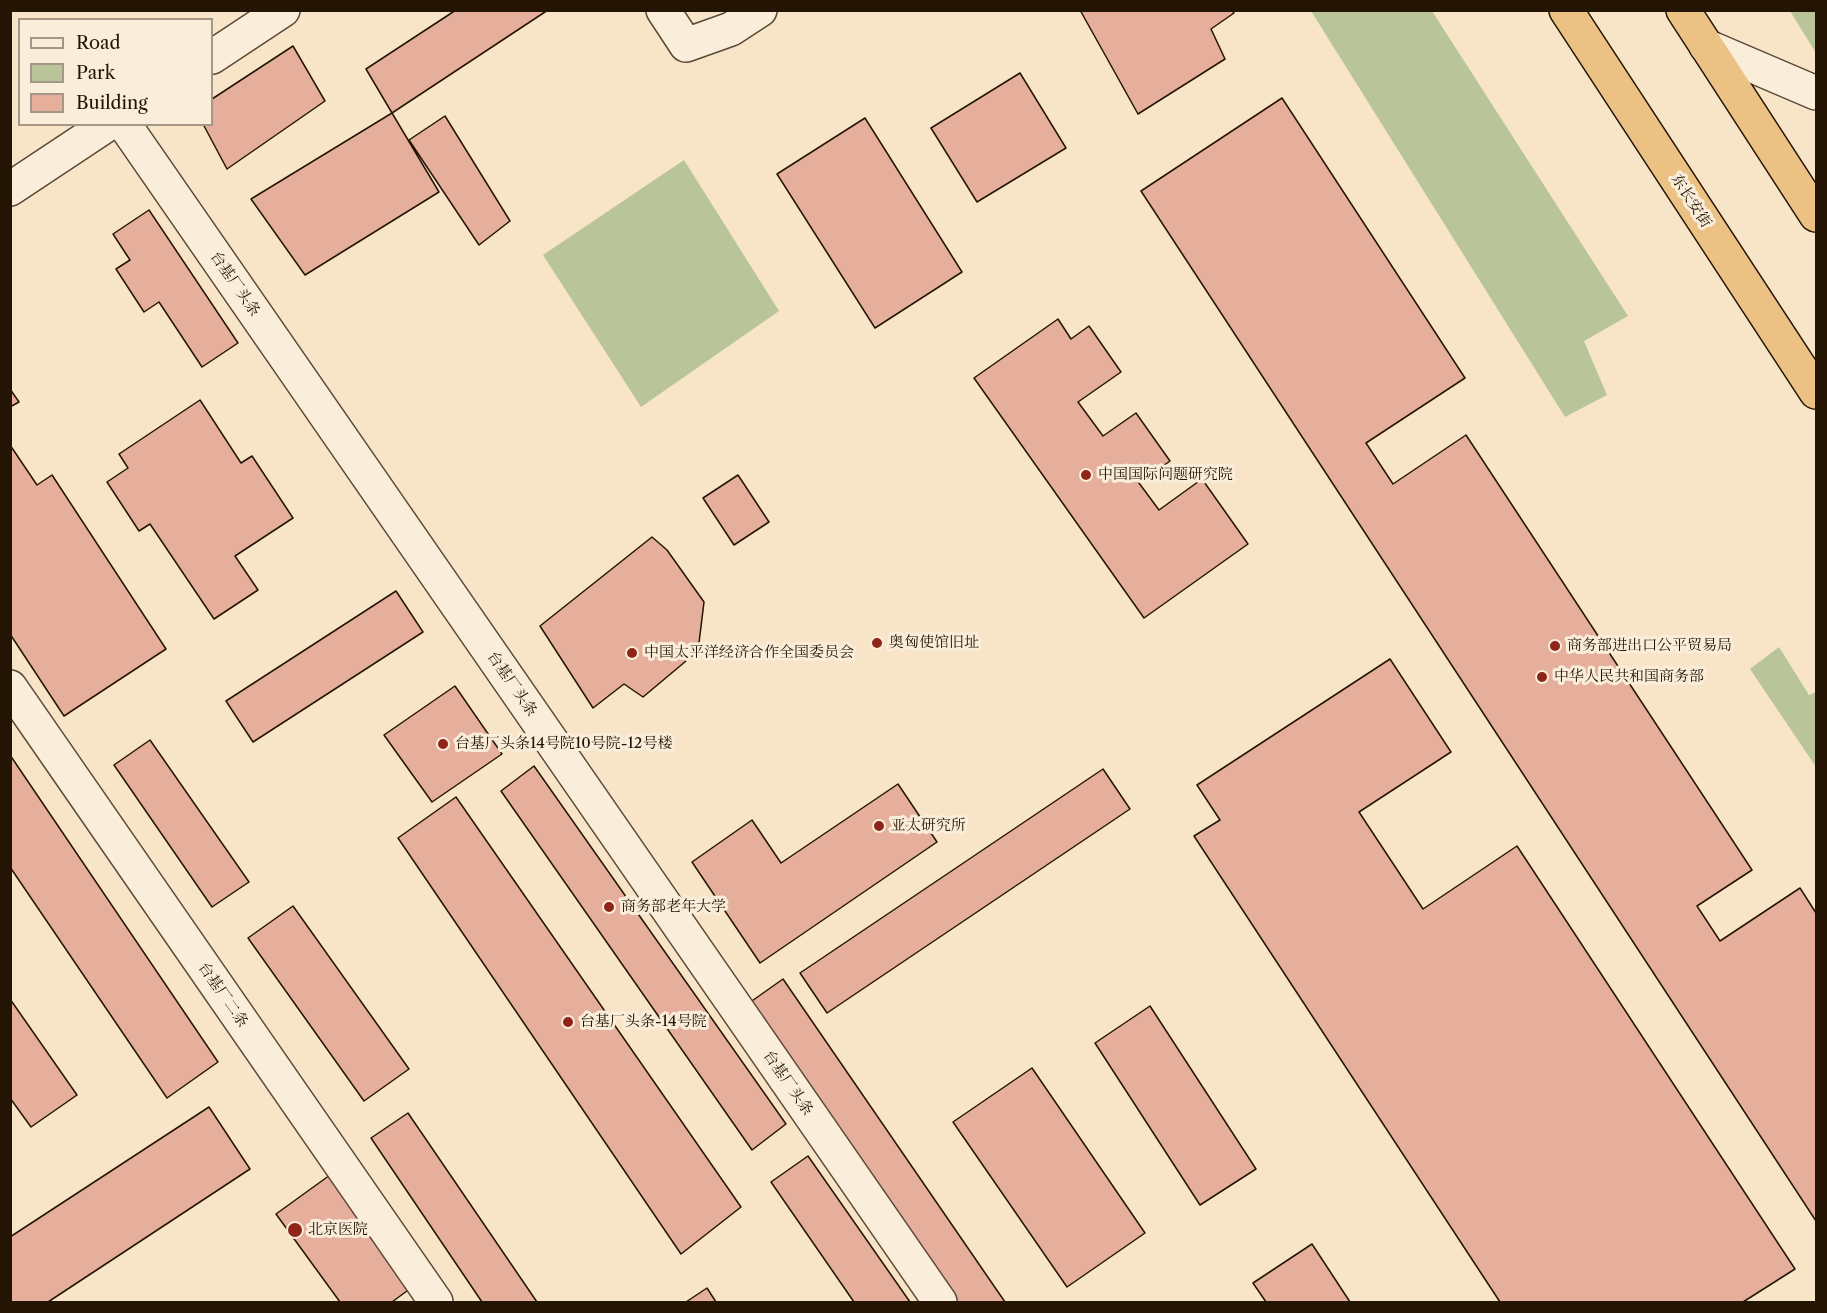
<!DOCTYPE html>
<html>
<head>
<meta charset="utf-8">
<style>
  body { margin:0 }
  #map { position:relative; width:1827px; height:1313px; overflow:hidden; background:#f8e5c8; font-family:"Libre Caslon Text",serif }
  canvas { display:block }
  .frame { position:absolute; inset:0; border:12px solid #241404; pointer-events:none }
  .legend { position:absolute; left:18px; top:18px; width:195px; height:108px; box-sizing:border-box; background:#faeedb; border:2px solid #a49785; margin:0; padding:8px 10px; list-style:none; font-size:18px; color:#241404 }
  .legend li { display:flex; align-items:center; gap:12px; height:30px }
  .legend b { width:30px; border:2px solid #a49785 }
</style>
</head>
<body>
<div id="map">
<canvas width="1827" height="1313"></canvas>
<div class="frame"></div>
<ul class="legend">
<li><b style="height:8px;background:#faeedb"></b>Road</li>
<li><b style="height:16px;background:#b9c599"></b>Park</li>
<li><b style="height:16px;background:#e5af9c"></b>Building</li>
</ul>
</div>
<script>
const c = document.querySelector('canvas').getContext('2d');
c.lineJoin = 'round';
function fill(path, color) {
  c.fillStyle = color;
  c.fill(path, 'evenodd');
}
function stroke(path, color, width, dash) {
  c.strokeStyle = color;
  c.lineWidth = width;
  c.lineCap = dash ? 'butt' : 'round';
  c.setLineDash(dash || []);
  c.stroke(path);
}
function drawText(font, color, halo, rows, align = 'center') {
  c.font = font + ' "Libre Caslon Text","Noto Serif SC",serif';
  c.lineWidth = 6;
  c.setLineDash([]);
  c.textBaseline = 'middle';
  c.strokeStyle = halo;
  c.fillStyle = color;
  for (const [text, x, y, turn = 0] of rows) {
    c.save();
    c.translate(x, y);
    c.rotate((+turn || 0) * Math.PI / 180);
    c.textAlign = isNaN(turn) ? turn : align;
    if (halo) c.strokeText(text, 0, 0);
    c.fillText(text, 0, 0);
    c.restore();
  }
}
const green = new Path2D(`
  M 1311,11 L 1432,11 L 1628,316 L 1584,341 L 1607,395 L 1565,417 Z
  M 1790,11 L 1816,11 L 1816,53 Z
  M 684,160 L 779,311 L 641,407 L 543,255 Z
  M 1779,647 L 1809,695 L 1816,692 L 1816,767 L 1750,669 Z`);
const building = new Path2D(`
  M 456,10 L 548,10 L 392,113 L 366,69 Z
  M 1080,10 L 1232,10 L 1234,13 L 1211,29 L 1225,59 L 1138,114 Z
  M 293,46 L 325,101 L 227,169 L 203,124 L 212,124 L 212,99 Z
  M 1020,73 L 1066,148 L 977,202 L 931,128 Z
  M 1282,98 L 1465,378 L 1366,443 L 1393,484 L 1466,435 L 1752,870 L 1697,906 L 1720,941 L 1800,888 L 1816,913 L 1816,1221 L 1141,191 Z
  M 392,113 L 439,192 L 305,275 L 251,199 Z
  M 445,116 L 510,221 L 479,245 L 409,140 Z
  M 865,118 L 962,272 L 875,328 L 777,174 Z
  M 149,210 L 238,343 L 202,367 L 159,302 L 144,312 L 116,269 L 130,260 L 113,234 Z
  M 1058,319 L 1071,339 L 1089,326 L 1121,372 L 1078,402 L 1103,436 L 1136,413 L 1170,461 L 1139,483 L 1159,510 L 1202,479 L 1248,544 L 1144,618 L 974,378 Z
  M 10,389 L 19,402 L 10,407 Z
  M 200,400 L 241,463 L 252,456 L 293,518 L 235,556 L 258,590 L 214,619 L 150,524 L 139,531 L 107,482 L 128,468 L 119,454 Z
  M 10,445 L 37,485 L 52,475 L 166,649 L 64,716 L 10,634 Z
  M 738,475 L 769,522 L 734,545 L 703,498 Z
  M 652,537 L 667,550 L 704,602 L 698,651 L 643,697 L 624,684 L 593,708 L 540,626 Z
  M 396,591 L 423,632 L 253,742 L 226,701 Z
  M 1390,659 L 1451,752 L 1359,812 L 1423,909 L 1517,846 L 1795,1269 L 1743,1302 L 1500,1302 L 1194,836 L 1220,820 L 1197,785 Z
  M 455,686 L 502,754 L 432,802 L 384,735 Z
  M 150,740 L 249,882 L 212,907 L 114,765 Z
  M 10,755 L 218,1062 L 167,1098 L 10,867 Z
  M 534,766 L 786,1124 L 752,1150 L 501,791 Z
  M 1103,769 L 1130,809 L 827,1013 L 800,973 Z
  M 898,784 L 937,842 L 760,963 L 692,862 L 752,820 L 781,863 Z
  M 456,797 L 741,1207 L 681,1254 L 398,838 Z
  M 293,906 L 409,1069 L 364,1101 L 248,938 Z
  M 783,979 L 1005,1302 L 954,1302 L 749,1003 Z
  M 10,999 L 77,1095 L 31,1127 L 10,1098 Z
  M 1150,1006 L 1256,1169 L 1200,1205 L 1095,1043 Z
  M 1032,1068 L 1145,1233 L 1067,1287 L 953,1122 Z
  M 209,1107 L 250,1169 L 48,1302 L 10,1302 L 10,1237 Z
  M 408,1113 L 537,1302 L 482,1302 L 371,1138 Z
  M 808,1156 L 910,1302 L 854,1302 L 771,1182 Z
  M 330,1175 L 411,1288 L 392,1302 L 340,1302 L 276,1214 Z
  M 1312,1244 L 1350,1302 L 1266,1302 L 1253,1283 Z
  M 707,1288 L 716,1302 L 686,1302 Z`);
const minor = new Path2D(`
  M 663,10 L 686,45 L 731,29 L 760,10
  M 1706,46 L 1816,93
  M 212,57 L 283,10
  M 124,124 L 940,1302
  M 10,189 L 108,124
  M 10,687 L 436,1302`);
const highway = new Path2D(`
  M 1566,10 L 1816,392
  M 1683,10 L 1816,215`);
const markers = [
  [1086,475,6,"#8f2418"],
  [877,643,6,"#8f2418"],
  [1555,646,6,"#8f2418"],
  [632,653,6,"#8f2418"],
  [1542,677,6,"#8f2418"],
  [443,744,6,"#8f2418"],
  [879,826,6,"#8f2418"],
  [609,907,6,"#8f2418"],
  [568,1022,6,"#8f2418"],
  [295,1230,8,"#8f2418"]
];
const streetNames = [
  ["东长安街",1691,201,57],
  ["台基厂头条",235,284,55],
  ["台基厂头条",512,684,55],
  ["台基厂二条",223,995,55],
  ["台基厂头条",788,1083,55]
];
const poiNames = [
  ["中国国际问题研究院",1098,475],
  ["奥匈使馆旧址",889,643],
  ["商务部进出口公平贸易局",1567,646],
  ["中国太平洋经济合作全国委员会",644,653],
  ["中华人民共和国商务部",1554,677],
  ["台基厂头条14号院10号院-12号楼",455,744],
  ["亚太研究所",891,826],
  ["商务部老年大学",621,907],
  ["台基厂头条-14号院",580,1022],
  ["北京医院",308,1230]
];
fill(green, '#b9c599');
fill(building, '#e5af9c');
stroke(building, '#241404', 1.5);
stroke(minor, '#594835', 36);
stroke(highway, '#241404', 36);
stroke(minor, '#faeedb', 33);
stroke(highway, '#ecc284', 33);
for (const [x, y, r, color] of markers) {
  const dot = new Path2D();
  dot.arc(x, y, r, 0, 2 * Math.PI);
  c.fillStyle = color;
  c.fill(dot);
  stroke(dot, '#faeedb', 2);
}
drawText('15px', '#241404', '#faeedb', streetNames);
drawText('15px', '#241404', '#faeedb', poiNames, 'left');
</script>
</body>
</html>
